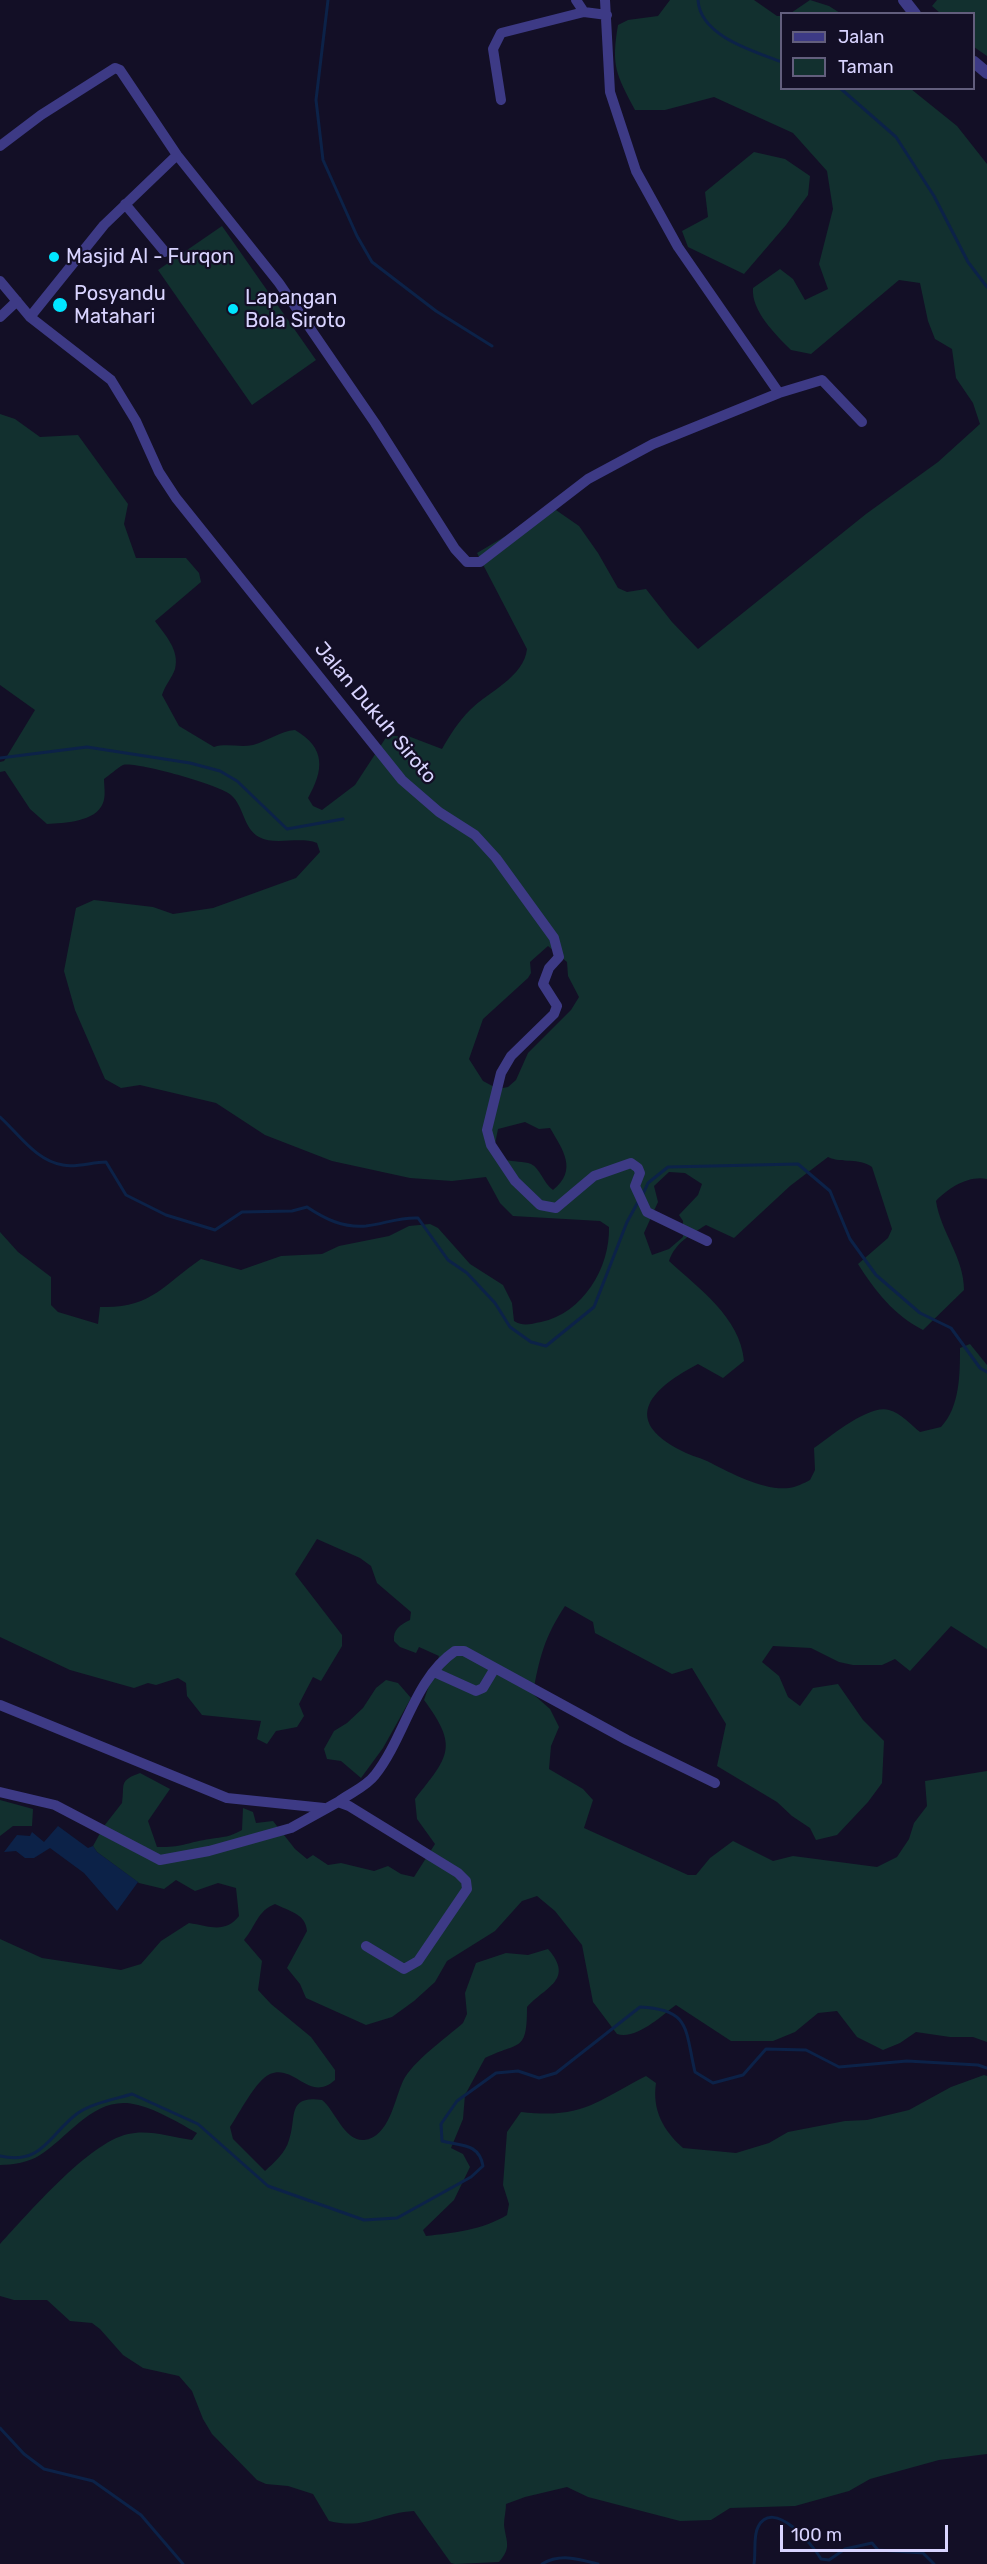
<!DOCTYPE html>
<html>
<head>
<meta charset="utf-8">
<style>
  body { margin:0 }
  #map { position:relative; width:987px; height:2564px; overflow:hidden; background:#130f26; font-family:Rubik,sans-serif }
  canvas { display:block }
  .legend { position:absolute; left:780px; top:12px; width:195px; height:78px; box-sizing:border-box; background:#130f26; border:2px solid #625e7d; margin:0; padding:8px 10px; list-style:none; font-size:18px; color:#d9d4ff }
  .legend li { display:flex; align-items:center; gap:12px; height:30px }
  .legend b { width:30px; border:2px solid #625e7d }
  .scale { position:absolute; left:780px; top:2525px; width:168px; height:27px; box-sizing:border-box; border:3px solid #d9d4ff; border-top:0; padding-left:8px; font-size:18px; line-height:21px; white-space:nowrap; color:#d9d4ff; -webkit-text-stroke:4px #130f26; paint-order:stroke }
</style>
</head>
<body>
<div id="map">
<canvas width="987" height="2564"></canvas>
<ul class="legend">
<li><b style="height:8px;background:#3d3a85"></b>Jalan</li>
<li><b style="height:16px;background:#12302f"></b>Taman</li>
</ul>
<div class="scale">100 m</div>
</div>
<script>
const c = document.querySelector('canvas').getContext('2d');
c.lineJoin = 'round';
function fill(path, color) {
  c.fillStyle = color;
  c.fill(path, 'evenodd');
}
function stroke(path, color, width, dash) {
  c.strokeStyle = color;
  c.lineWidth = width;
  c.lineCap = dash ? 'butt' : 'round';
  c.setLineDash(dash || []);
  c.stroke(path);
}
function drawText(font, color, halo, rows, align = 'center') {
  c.font = font + ' Rubik,sans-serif';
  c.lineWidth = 4.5;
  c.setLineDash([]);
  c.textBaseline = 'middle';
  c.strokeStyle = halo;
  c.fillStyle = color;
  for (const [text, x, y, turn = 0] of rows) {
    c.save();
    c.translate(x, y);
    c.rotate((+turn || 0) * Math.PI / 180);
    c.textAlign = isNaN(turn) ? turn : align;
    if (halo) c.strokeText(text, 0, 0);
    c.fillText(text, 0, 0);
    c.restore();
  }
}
const green = new Path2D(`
  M 670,0 L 754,0 L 777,16 L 781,16 L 782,88 L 911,89 L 957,126 L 987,164 L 987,1179 C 969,1175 948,1188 936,1201 C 941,1233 964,1257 964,1290 L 923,1330 C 894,1315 875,1291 858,1264 L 888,1238 L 892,1229 L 872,1167 C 858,1157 843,1164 828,1157 L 790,1186 L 734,1238 L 706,1225 C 690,1235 675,1243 669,1261 C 699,1289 740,1317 744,1361 L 723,1378 L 698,1364 C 654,1387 618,1419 682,1451 C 691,1456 702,1458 711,1463 C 732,1474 765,1491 789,1488 C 797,1487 804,1483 810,1480 L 815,1470 L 814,1448 C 830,1437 869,1404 889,1410 C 901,1413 911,1425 920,1432 L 941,1427 C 960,1407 960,1374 960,1348 L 970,1344 L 987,1365 L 987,1649 L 951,1626 L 910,1671 L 895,1659 L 882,1665 L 853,1665 L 839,1662 L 811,1648 L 773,1646 L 762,1662 L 779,1676 L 788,1697 L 800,1706 L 813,1688 L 838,1684 L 863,1720 L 884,1741 L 882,1783 L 868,1802 L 837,1835 L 816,1840 L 810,1828 L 792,1816 L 777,1802 L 717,1766 L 726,1724 L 692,1668 L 672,1674 L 595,1633 L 593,1622 L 565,1606 C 545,1636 539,1658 533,1694 L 550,1709 L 559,1727 L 551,1746 L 549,1769 L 583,1789 L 593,1800 L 584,1828 L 688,1875 L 696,1875 L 710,1858 L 733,1841 L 773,1861 L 793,1856 L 877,1867 L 897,1857 L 909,1839 L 914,1823 L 927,1806 L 925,1781 L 987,1771 L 987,2042 L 973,2037 L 950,2037 L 916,2032 L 900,2043 L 883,2050 L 857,2037 L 837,2011 L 818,2013 L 795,2032 L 773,2041 L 731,2041 L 676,2005 C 662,2015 637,2040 617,2034 L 593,2002 L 582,1945 L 555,1911 L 537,1896 L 522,1901 L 495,1931 L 447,1961 L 435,1982 L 414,2001 L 392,2017 L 366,2025 L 306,1998 L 300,1984 L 287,1968 L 307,1931 C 306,1914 289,1911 275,1904 C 257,1911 256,1926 244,1940 L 262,1961 L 258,1990 L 271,2004 L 311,2037 L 335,2070 L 335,2080 C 309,2103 295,2064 270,2074 C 256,2080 239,2114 230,2127 L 233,2139 L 265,2171 C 274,2163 286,2152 289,2140 C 297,2118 286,2095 322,2100 C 335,2110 344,2141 364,2140 C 389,2138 395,2098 403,2081 C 412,2062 446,2038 463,2023 L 467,2014 L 465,1993 L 476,1963 L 506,1953 L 528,1955 L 548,1949 C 575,1980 545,1987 527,2007 C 527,2053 520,2041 485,2058 L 465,2095 L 463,2119 L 451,2148 L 463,2154 L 470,2167 L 454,2200 L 423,2230 L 426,2236 C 454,2233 482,2230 507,2215 L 509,2204 L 503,2185 L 507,2132 L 521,2112 C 583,2119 595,2102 646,2076 L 656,2083 C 652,2110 663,2130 683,2148 L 736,2153 L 769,2143 L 788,2132 L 845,2121 L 867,2120 L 909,2110 L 951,2087 L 984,2075 L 987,2076 L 987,2454 L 939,2460 L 870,2479 L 849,2491 L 795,2506 L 730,2508 L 711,2520 L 680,2521 L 588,2497 L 567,2487 L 525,2497 L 506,2504 C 506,2511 504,2518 504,2525 C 506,2542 512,2547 499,2562 L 455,2564 L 451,2563 L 414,2511 C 378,2513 367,2530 329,2521 L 313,2494 L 288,2486 L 266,2484 L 257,2480 L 212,2434 L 203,2419 L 192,2391 L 179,2376 L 143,2368 L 123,2355 L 100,2329 L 92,2323 L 70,2321 L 47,2300 L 14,2300 L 0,2296 L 0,2244 C 28,2214 88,2143 128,2134 C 148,2129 172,2137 192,2140 L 197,2133 C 179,2123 158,2110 138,2105 C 96,2093 70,2136 40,2155 C 30,2162 12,2165 0,2165 L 0,1939 L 42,1958 L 121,1970 L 141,1964 L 161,1941 L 189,1923 C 209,1926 225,1934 239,1916 L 236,1888 L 218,1883 L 195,1891 L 176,1880 L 164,1889 L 139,1883 L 97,1852 L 93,1846 L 104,1826 L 122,1803 C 125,1784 118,1781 140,1773 L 170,1789 L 148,1821 L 157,1847 C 182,1848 188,1842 210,1839 C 223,1837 230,1837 242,1830 L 243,1808 L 253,1812 L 256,1823 L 273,1821 L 295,1849 L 307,1859 L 313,1855 L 328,1865 L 341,1863 L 374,1871 L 388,1866 L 401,1874 L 414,1877 L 435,1844 L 417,1819 L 415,1799 C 449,1756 459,1747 424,1700 L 439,1656 L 419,1647 L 416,1653 L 400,1647 L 394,1641 C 393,1629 400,1625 410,1620 L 411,1612 L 377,1583 L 371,1566 L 360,1558 L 317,1539 L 295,1574 L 342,1635 L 342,1646 L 321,1681 L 313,1677 L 299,1704 L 304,1716 L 297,1727 L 276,1731 L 267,1744 L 257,1739 L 261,1721 L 202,1715 L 187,1696 L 186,1683 L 178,1678 L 156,1685 L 148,1683 L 134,1688 L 70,1670 L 0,1637 L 0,1232 L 18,1252 L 51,1277 L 51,1305 L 58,1312 L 98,1324 L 100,1307 C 151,1309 163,1285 201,1259 L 241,1270 L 281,1256 L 322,1254 L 339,1246 L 389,1236 L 409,1226 L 430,1224 L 438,1228 L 470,1264 L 503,1285 L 512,1303 L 514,1321 C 524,1327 530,1324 541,1322 C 583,1313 610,1268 609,1227 L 600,1221 L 513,1216 L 500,1203 L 486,1177 L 452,1181 L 410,1178 L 332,1161 L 265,1135 L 216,1103 L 140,1085 L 121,1088 L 105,1079 L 75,1010 L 64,971 L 76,908 L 94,900 L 153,907 L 173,914 L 213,908 L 296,878 L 320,852 L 317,843 C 299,836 275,846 259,837 C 243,828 244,806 231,795 C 220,785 135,761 123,765 C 117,768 110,775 104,779 C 104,786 106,796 103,803 C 96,822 64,823 47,824 L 30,809 L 5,771 L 0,772 L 0,762 L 4,761 L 35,710 L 0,685 L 0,414 L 15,419 L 40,437 L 78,435 L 128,504 L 124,524 L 136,558 L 186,558 L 199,573 L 201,582 L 155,621 C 165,635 180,650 175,669 C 172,678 165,685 162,695 L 179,726 L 214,747 C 227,743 240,748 253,745 C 268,741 280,731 295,730 C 326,748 324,770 308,798 L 313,806 L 322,810 L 355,785 L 387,736 L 408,736 L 442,749 C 450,735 458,722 470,710 C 488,692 524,677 527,649 L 477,553 L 553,508 L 579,526 L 598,553 L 618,588 L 627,592 L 646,589 L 672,622 L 698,649 L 866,514 L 938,462 L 980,424 L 973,403 L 956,378 L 952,349 L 935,339 L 928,321 L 920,283 L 899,280 L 811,354 L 791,350 C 776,335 751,311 753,288 L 780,269 L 793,279 L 805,300 L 828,289 L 819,264 L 833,209 L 827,171 L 793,133 L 714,97 L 665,110 L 635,110 C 616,74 611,66 618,25 L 628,20 L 658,16 ZM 548,946 L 567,962 L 568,976 L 579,997 L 571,1010 L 528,1053 L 516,1080 L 508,1087 L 498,1089 L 483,1081 L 469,1059 L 483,1019 L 528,978 L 531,973 L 530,962 ZM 525,1122 L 539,1129 L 550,1128 C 563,1150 578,1170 553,1190 C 544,1184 540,1168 531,1164 C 524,1161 513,1162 506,1160 L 495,1144 L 498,1129 ZM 669,1172 L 685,1173 L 702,1184 L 698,1195 L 679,1215 L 683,1221 L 683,1237 L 669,1249 L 652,1255 L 644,1233 L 658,1202 L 654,1186 Z
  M 810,0 L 829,6 L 840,13 L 791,13 Z
  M 937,0 L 987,0 L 987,56 L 974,47 L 974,14 L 940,13 L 932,6 Z
  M 754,152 L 785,159 L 810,176 L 808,195 L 786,225 L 744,274 L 688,247 L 682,231 L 708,217 L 705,192 Z
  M 222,226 L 316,360 L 252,405 L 158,270 Z
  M 386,1680 L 398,1683 L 411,1698 L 383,1748 L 361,1778 L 341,1761 L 327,1759 L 324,1749 L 334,1731 L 347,1723 L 363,1708 L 376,1688 Z
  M 0,1800 L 33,1809 L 32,1826 L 13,1826 L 0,1836 Z`);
const water = new Path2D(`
  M 58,1826 L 88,1848 L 93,1846 L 97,1852 L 138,1882 L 117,1911 L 84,1873 L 50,1848 L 34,1858 L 25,1858 L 16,1851 L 4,1852 L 17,1835 L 30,1836 L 32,1832 L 44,1842 Z`);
const stream = new Path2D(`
  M 328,0 L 316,100 L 323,160 L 357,236 L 372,262 L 436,311 L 492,346
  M 698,0 C 700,36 753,51 782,62
  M 840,88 L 896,137 L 934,196 L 968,262 L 987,287
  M 0,758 L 87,747 L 190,763 L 220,771 L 237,781 L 287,829 L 343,819
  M 0,1117 C 19,1134 36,1161 63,1165 C 76,1168 92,1162 106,1162 L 126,1195 L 166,1215 L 215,1230 L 242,1212 L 292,1211 L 307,1207 C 325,1219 343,1228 366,1226 C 384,1224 399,1217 418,1218 L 448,1260 L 467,1273 L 495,1303 L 510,1327 L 531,1342 L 546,1346 L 594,1307 L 627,1222 L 638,1202
  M 643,1194 L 648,1183 L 668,1167 L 798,1164 L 830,1191 L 850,1239 L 876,1275 L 920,1313 L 951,1328 L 980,1368 L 987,1372
  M 0,2156 C 43,2166 50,2133 78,2113 C 92,2103 116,2099 132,2094 L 198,2124 L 268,2186 L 364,2220 L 397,2218 L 471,2177 L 483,2166 C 479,2143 461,2146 442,2141 L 441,2124 L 457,2101 L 496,2073 L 518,2071 L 539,2078 L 556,2073 L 640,2007 C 691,2009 685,2030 695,2072 L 713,2083 L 743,2075 L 766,2049 L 806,2050 L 839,2067 L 907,2061 L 978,2065 L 987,2068
  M 0,2428 L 24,2454 L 44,2469 L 93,2481 L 141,2515 L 183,2564
  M 542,2564 C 560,2553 579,2559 598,2564
  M 754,2564 C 756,2553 753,2536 758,2527 C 773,2497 813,2545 821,2559 L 829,2560 L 845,2549 L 872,2543 L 878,2550 L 923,2553 L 934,2564`);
const minor = new Path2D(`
  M 576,0 L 584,12 L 607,15
  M 605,0 L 610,92 L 636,171 L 678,247 L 779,393 L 822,380 L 862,422
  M 501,100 L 493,49 L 501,33 L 584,12
  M 0,146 L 41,115 L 115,68 L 120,70 L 177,155 L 279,283 L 375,423 L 455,549 L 467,562 L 480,562 L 588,479 L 653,444 L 779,393
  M 125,204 L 165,252
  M 0,281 L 30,317 L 111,380 L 136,421 L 159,472 L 176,498 L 402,780 L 439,812 L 475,835 L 496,858 L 554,938 L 559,957 L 549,968 L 543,984 L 557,1006 L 554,1014 L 511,1056 L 501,1073 L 487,1130 L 491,1145 L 515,1181 L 540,1205 L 556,1208 L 594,1176 L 631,1163 L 638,1168 L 640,1173 L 635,1186 L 647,1212 L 707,1241
  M 0,317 L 17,301
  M 30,317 L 104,225 L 177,155
  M 434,1672 L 476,1691 L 483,1688 L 495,1668
  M 0,1705 L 227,1798 L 324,1808
  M 0,1792 L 55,1805 L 160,1860 L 209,1851 L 291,1828 L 338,1802 L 349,1806 L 458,1873 L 466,1881 L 467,1889 L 418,1961 L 404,1969 L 366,1946
  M 338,1802 C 350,1793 366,1787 375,1775 C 405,1737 414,1679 455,1651 L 464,1651 L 627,1740 L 715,1783`);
const tertiary = new Path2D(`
  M 904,0 L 915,14
  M 974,62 L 987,73`);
const markers = [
  [54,257,6,"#00e5ff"],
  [60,305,8,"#00e5ff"],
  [233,309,6,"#00e5ff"]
];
const poiNames = [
  ["Masjid Al - Furqon",66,257],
  ["Posyandu",74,294],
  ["Matahari",74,317],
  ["Lapangan",245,298],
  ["Bola Siroto",245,321]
];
const streetNames = [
  ["Jalan Dukuh Siroto",375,713,50]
];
fill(green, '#12302f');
fill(water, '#0c2248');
stroke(stream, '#0c2248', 3);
stroke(minor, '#3d3a85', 10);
stroke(tertiary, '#3d3a85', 12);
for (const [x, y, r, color] of markers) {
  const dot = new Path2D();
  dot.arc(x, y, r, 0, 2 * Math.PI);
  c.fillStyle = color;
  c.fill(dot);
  stroke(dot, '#130f26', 2);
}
drawText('20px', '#d9d4ff', '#130f26', poiNames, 'left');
drawText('20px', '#d9d4ff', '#130f26', streetNames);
</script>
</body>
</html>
